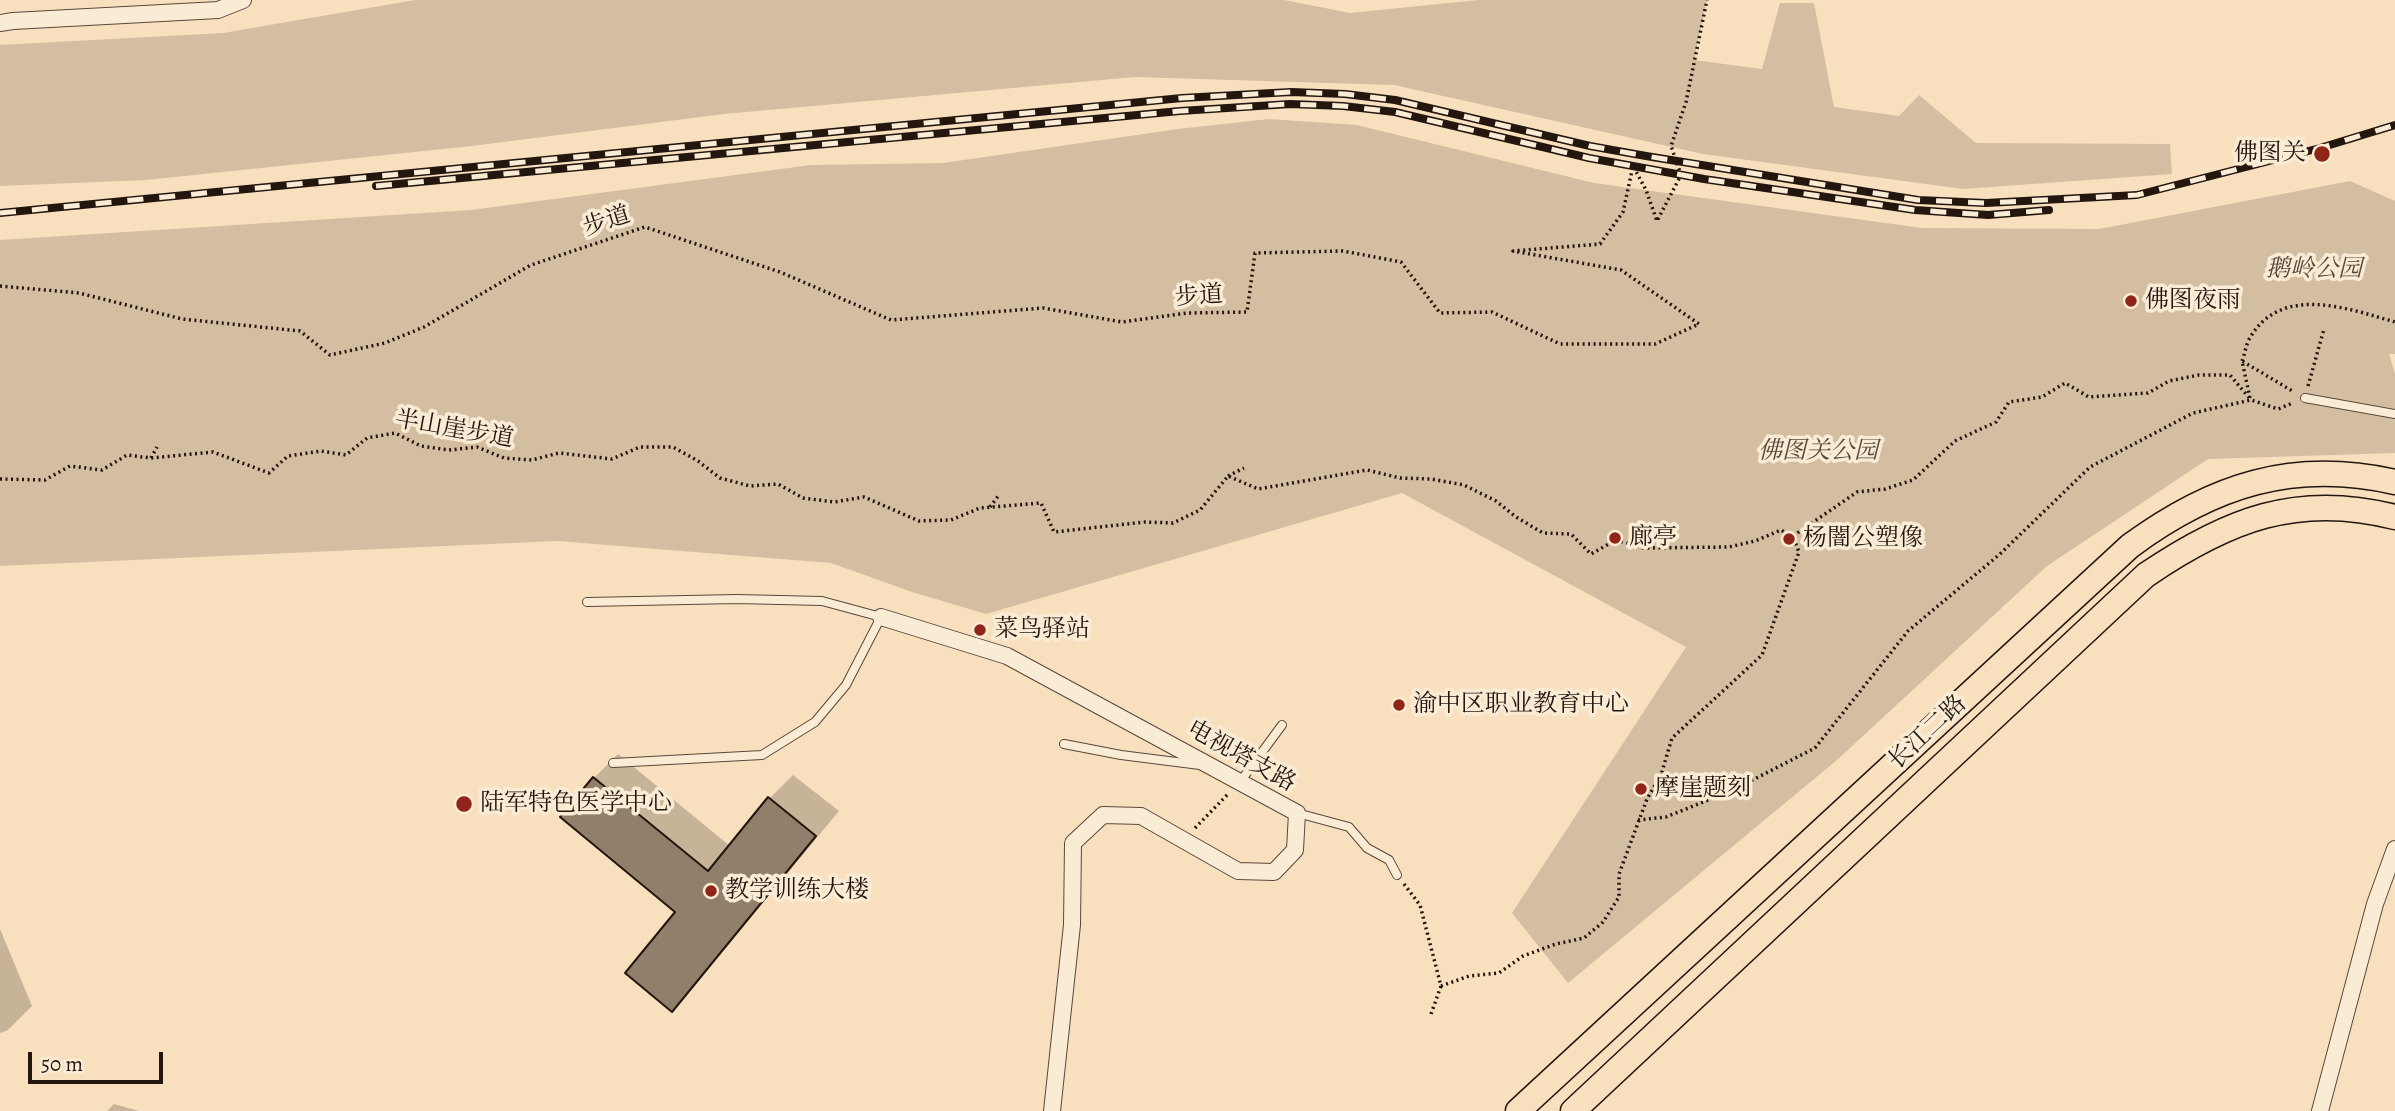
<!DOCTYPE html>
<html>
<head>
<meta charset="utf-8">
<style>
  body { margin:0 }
  #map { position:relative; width:2395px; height:1111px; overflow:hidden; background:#f8e0bf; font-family:Alegreya,serif }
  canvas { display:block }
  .scale { position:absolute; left:28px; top:1052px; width:135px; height:32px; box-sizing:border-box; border:4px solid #23160f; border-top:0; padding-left:9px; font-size:21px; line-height:24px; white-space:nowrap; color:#23160f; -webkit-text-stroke:5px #faebd5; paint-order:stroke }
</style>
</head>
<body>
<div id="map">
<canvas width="2395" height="1111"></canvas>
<div class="scale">50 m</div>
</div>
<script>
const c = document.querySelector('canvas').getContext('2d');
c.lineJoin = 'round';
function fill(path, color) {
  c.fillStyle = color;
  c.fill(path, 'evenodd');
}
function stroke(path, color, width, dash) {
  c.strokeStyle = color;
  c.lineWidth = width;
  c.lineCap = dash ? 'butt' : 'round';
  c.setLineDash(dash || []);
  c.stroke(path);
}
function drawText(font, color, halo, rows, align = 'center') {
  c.font = font + ' Alegreya,"Noto Serif SC",serif';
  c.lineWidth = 7;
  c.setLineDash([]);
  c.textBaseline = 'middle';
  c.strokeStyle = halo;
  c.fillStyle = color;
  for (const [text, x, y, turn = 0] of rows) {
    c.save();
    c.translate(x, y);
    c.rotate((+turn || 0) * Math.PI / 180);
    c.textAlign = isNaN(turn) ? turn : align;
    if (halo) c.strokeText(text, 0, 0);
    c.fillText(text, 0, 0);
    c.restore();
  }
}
const green = new Path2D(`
  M 415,0 L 1284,0 L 1350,13 L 1478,0 L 1707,0 L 1694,60 L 1762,69 L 1780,3 L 1814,3 L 1834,107 L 1899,116 L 1919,95 L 1976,143 L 2170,144 L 2172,174 L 1963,189 L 1703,154 L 1394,85 L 1135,77 L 724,114 L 472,146 L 146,180 L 0,186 L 0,45 L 223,33 Z
  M 1269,119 L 1357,125 L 1594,183 L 1922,228 L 2099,229 L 2350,181 L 2395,201 L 2395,354 L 2389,354 L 2395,374 L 2395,453 L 2208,459 L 2047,566 L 1837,760 L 1568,983 L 1512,913 L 1686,647 L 1402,493 L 986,614 L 912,592 L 831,563 L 557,541 L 0,566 L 0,240 L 471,210 L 811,165 L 943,163 L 1178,129 Z`);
const shadow = new Path2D(`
  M 618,754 L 730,846 L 770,798 L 793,775 L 839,811 L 695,985 L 672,1009 L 678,911 L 594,778 Z
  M 0,929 L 32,1006 L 8,1030 L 0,1033 Z
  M 114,1104 L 139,1111 L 107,1111 Z`);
const building = new Path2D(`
  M 593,777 L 708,871 L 768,797 L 816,836 L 672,1012 L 625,973 L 675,912 L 560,817 Z`);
const path = new Path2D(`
  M 0,286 L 79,293 L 182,319 L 300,331 L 330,355 L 385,343 L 424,327 L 531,265 L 645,227 L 780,272 L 891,320 L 1043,308 L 1122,322 L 1188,313 L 1247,312 L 1255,253 L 1343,251 L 1401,262 L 1440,313 L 1492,312 L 1560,344 L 1655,344 L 1699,324 L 1621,270 L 1513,251 L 1600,244 L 1623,212 L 1633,166 L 1646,190 L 1657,221 L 1681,175 L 1671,146 L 1686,102 L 1707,0
  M 2242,361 C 2245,354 2246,343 2251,336 C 2283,284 2349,309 2395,322
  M 2308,386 L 2324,329
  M 2250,398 L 2242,361 L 2294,392
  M 151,458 L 157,447
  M 1228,476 L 1244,468
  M 0,479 L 45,480 L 70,466 L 102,470 L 127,455 L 151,458 L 213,452 L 269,473 L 288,456 L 321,451 L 346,455 L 367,438 L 395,433 L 421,446 L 449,450 L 477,447 L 504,458 L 532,460 L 559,453 L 612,459 L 640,447 L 673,447 L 698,461 L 720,478 L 750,486 L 778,484 L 803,498 L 834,502 L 864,497 L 919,521 L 951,520 L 980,508 L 1041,503 L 1054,532 L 1145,522 L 1173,523 L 1200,510 L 1228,476 L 1258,489 L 1367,470 L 1400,478 L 1431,479 L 1464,485 L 1496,501 L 1516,517 L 1543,533 L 1571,534 L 1591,554 L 1616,540 L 1643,548 L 1729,547 L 1755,541 L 1781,530 L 1793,537
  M 990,507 L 999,495
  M 1793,536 L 1857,492 L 1885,489 L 1913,480 L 1955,441 L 1996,422 L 2009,402 L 2042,397 L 2065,383 L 2089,397 L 2148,393 L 2169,381 L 2199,375 L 2230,375 L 2251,400
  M 1638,820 L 1666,817 L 1733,790 L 1815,748 L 1908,631 L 2000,554 L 2090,467 L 2193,413 L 2251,400 L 2278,409 L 2293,403
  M 1195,828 L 1229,793
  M 1404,884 L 1420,905 L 1441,986 L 1469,976 L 1499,973 L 1523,956 L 1556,944 L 1584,938 L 1603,922 L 1619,897 L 1619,874 L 1647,799 L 1661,775 L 1672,738 L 1762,655 L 1799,552 L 1793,537
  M 1431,1014 L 1441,986`);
const service = new Path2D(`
  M 2305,398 L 2395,414
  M 587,602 L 737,599 L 822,601 L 881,617 L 846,685 L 815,722 L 762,755 L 613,763
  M 1064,744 L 1121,755 L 1200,765
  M 1240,782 L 1282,725
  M 1297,813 L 1349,827 L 1367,848 L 1389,860 L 1397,875`);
const minor = new Path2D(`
  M 0,23 L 13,21 L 218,10 L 243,0
  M 881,617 L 1007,656 L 1297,813 L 1295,850 L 1274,872 L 1238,871 L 1141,816 L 1103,815 L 1073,843 L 1072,925 L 1052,1111
  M 2320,1111 L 2375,904 L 2395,849`);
const primary = new Path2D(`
  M 1518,1111 L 2130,546 C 2213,485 2293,459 2395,482
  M 1573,1111 L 2146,575 C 2227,520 2297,492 2395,517`);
const rail = new Path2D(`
  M 376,186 L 1180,111 L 1290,104 L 1343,106 L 1395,112 L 1589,158 L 1704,179 L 1915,210 L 1988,215 L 2049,210
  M 0,213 L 1182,98 L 1291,92 L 1345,94 L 1395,100 L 1590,146 L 1646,156 L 1918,200 L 1986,203 L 2137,195 L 2320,148 L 2395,125`);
const markers = [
  [2322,154,9,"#8f2418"],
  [2131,301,7,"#8f2418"],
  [1615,538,7,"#8f2418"],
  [1789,539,7,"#8f2418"],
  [980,630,7,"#8f2418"],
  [1399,705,7,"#8f2418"],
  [1641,789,7,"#8f2418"],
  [464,804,9,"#8f2418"],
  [711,891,7,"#8f2418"]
];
const poiNames = [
  ["佛图关",2306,154,"right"],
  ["佛图夜雨",2145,301],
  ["廊亭",1629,538],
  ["杨闇公塑像",1803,539],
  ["菜鸟驿站",994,630],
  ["渝中区职业教育中心",1413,705],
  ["摩崖题刻",1655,789],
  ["陆军特色医学中心",480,804],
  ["教学训练大楼",725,891]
];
const streetNames = [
  ["步道",607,222,-18],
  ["步道",1199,297,-4],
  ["半山崖步道",454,430,10],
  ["长江二路",1928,733,-43],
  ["电视塔支路",1241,757,29]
];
const parkNames = [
  ["鹅岭公园",2314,270],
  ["佛图关公园",1818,452]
];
fill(green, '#d4bea1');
fill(shadow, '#0003');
fill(building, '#927f6b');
stroke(building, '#23160f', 2);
stroke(service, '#58483b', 10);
stroke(minor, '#58483b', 18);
stroke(primary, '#23160f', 27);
stroke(path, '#23160f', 3.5, [2, 3.5]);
stroke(service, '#faebd5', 8);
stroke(minor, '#faebd5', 16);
stroke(primary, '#f8e0bf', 24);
stroke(rail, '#23160f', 8);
stroke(rail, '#faebd5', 5, [16]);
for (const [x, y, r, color] of markers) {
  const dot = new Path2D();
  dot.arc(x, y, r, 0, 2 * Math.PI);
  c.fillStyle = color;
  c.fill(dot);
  stroke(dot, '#faebd5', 2.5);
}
drawText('24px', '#23160f', '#faebd5', poiNames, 'left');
drawText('24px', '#23160f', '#faebd5', streetNames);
drawText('italic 24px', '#58483b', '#faebd5', parkNames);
</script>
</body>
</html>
